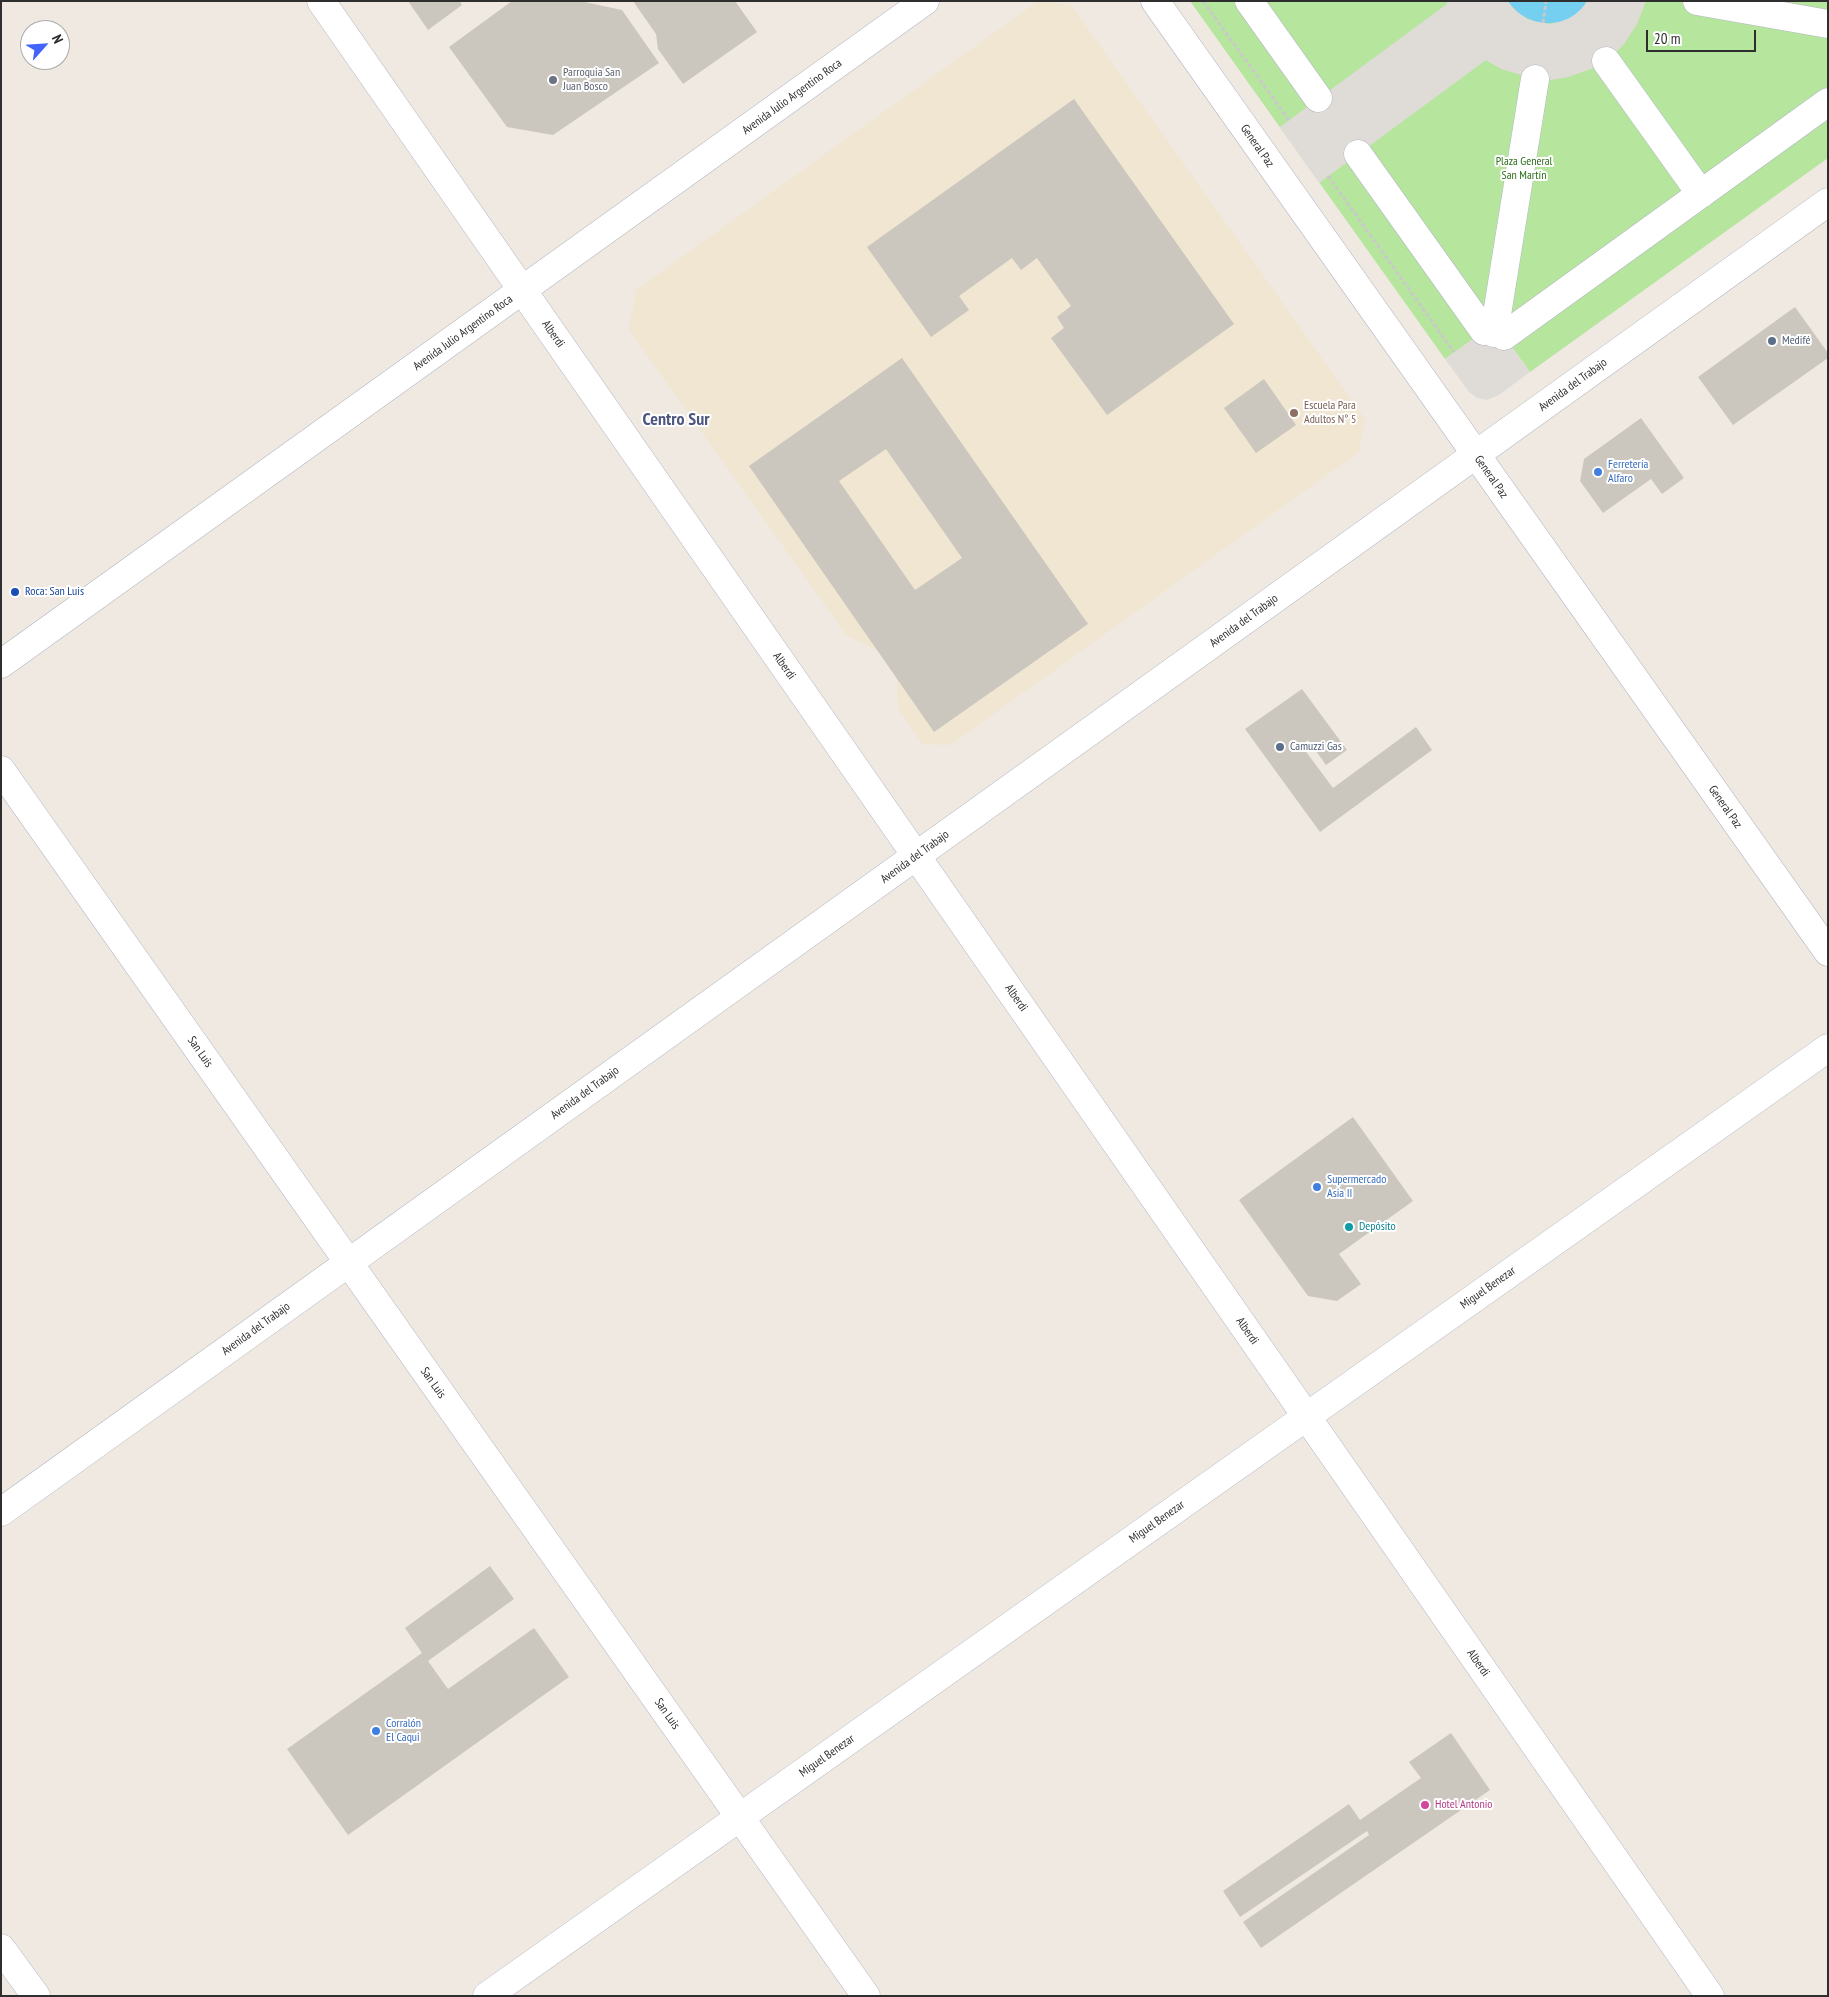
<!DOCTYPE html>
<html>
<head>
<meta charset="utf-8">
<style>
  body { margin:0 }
  #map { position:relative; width:1829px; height:1997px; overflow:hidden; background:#efe9e1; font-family:"PT Sans Narrow",sans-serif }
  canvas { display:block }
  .frame { position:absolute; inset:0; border:2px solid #2e2e2e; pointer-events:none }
  .north { position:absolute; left:20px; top:20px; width:50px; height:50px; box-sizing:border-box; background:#fff; border:1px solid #ababab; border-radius:50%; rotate:64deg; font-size:14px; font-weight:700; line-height:20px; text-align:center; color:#2e2e2e }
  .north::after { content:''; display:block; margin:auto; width:18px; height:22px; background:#4264fb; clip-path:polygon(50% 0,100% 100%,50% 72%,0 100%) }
  .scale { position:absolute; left:1646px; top:30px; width:110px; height:22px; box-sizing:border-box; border:2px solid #2e2e2e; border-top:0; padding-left:6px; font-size:15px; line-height:18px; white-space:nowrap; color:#2e2e2e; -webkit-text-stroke:4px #fff; paint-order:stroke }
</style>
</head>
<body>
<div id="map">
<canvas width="1829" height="1997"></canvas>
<div class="frame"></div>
<div class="north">N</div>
<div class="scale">20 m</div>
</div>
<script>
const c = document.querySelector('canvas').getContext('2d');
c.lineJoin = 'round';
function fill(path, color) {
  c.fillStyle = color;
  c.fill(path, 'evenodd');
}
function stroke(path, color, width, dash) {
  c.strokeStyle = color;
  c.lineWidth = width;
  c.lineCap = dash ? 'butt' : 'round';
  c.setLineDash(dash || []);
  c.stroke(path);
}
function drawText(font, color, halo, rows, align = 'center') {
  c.font = font + ' "PT Sans Narrow",sans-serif';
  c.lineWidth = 4;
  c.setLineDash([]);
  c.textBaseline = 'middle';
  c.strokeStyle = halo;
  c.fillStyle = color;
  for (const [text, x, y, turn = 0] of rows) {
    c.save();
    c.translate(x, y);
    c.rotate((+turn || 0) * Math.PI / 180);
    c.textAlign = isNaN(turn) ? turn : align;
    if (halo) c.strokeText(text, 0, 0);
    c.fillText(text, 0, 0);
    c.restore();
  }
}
const education = new Path2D(`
  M 1038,1 L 1071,5 L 1365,419 L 1359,452 L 950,745 L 922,744 L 898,708 L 897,677 L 877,650 L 847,636 L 629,330 L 636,290 Z`);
const green = new Path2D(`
  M 1190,1 L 1828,1 L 1828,158 L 1530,372 L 1504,336 L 1485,331 L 1445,359 Z`);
const plaza = new Path2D(`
  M 1447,1 L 1508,1 L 1527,19 L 1551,24 L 1573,16 L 1587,1 L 1646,1 L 1637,24 L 1624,44 L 1612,56 L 1591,69 L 1568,77 L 1551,80 L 1535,79 L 1501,69 L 1486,60 L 1319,183 L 1280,127 L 1447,4 Z
  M 1484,331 L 1504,336 L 1530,372 L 1499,395 L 1487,400 L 1477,398 L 1469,392 L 1445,359 Z`);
const water = new Path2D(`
  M 1508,1 L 1587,1 C 1569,31 1527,30 1508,1 Z`);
const building = new Path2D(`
  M 408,1 L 460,1 L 462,5 L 428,30 Z
  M 512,1 L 580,1 L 622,10 L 659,63 L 553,135 L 507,127 L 449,47 Z
  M 633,1 L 735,1 L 757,32 L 683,84 L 658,49 L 656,34 Z
  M 1074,99 L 1234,324 L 1107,415 L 1051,338 L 1064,328 L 1057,317 L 1071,306 L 1037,258 L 1021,270 L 1012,258 L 959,296 L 969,310 L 931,337 L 867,247 Z
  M 1795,307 L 1828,353 L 1828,358 L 1733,425 L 1698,377 Z
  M 902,358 L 1088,624 L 934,732 L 749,466 ZM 886,449 L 962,558 L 915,590 L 839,481 Z
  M 1264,379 L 1296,425 L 1256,453 L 1224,408 Z
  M 1641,418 L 1684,478 L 1662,494 L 1651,479 L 1603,513 L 1580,481 L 1584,459 Z
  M 1302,689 L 1347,750 L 1326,765 L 1308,740 L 1301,745 L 1333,788 L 1416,727 L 1432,750 L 1320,832 L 1245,729 Z
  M 1353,1117 L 1413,1201 L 1339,1254 L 1361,1284 L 1337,1301 L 1308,1296 L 1239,1200 Z
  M 490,1566 L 514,1599 L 428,1661 L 448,1689 L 534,1628 L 569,1677 L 348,1835 L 287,1749 L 422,1653 L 405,1628 Z
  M 1451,1733 L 1490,1790 L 1261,1948 L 1243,1922 L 1369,1835 L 1367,1831 L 1240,1917 L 1223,1891 L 1349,1804 L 1360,1820 L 1421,1778 L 1409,1762 Z`);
const path = new Path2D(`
  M 1203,1 L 1289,120
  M 1543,23 L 1546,1
  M 1328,176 L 1454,352`);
const minor = new Path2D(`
  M 321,1 L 1710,1996
  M 1155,1 L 1828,952
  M 1249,1 L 1318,98
  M 1697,1 L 1828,24
  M 1606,61 L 1701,194
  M 1358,154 L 1484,331
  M 1494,333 L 1535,79
  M 1504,336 L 1828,102
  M 1,664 L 925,1
  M 1,770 L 866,1996
  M 1,1512 L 1828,202
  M 1,1948 L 36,1996
  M 487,1996 L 1828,1048`);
const markers = [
  [553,80,5,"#6b7280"],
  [1772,341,5,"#5c6f8a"],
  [1294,413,5,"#8d6e63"],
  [1598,472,5,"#3f7fe0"],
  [15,592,5,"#1a4fb4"],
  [1280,747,5,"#5c6f8a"],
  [1317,1187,5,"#3f7fe0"],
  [1349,1227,5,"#0f9aa8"],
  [376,1731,5,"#3f7fe0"],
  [1425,1805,5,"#d1479c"]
];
const worshipNames = [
  ["Parroquia San",563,73],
  ["Juan Bosco",563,87]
];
const streetNames = [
  ["Avenida Julio Argentino Roca",792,97,-36],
  ["General Paz",1257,146,55],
  ["Avenida Julio Argentino Roca",463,333,-36],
  ["Alberdi",553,334,55],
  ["Avenida del Trabajo",1573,385,-36],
  ["General Paz",1491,477,55],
  ["Avenida del Trabajo",1244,621,-36],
  ["Alberdi",784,666,55],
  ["General Paz",1725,807,55],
  ["Avenida del Trabajo",915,857,-36],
  ["Alberdi",1016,998,55],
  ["San Luis",200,1052,55],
  ["Avenida del Trabajo",585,1093,-36],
  ["Miguel Benezar",1488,1288,-35],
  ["Avenida del Trabajo",256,1329,-36],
  ["Alberdi",1247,1331,55],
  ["San Luis",433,1383,55],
  ["Miguel Benezar",1157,1522,-35],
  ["Alberdi",1478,1663,55],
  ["San Luis",667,1714,55],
  ["Miguel Benezar",827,1756,-35]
];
const parkNames = [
  ["Plaza General",1524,162],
  ["San Martín",1524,176]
];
const serviceNames = [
  ["Medifé",1782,341],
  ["Camuzzi Gas",1290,747]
];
const educationNames = [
  ["Escuela Para",1304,406],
  ["Adultos N° 5",1304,420]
];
const shopNames = [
  ["Ferretería",1608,465],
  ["Alfaro",1608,479],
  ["Supermercado",1327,1180],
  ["Asia II",1327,1194],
  ["Corralón",386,1724],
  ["El Caqui",386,1738]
];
const transitNames = [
  ["Roca: San Luis",25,592]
];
const cultureNames = [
  ["Depósito",1359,1227]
];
const hotelNames = [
  ["Hotel Antonio",1435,1805]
];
const districtNames = [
  ["Centro Sur",676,420]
];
fill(education, '#f0e6d1');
fill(green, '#b6e59e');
fill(plaza, '#dfdcd8');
fill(water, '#75cff0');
fill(building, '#cbc7bf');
stroke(minor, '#b4b7c1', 29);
stroke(path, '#c9c9c9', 3, [4, 2.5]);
stroke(minor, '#fff', 28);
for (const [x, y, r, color] of markers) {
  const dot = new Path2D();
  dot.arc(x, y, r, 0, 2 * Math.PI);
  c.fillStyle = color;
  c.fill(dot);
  stroke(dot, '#fff', 2);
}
drawText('12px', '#5b616d', '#fff', worshipNames, 'left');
drawText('12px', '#2e2e2e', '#fff', streetNames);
drawText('12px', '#2c6e1b', '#fff', parkNames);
drawText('12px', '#4e5e75', '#fff', serviceNames, 'left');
drawText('12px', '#785e54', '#fff', educationNames, 'left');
drawText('12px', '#366cbe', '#fff', shopNames, 'left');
drawText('12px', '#164399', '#fff', transitNames, 'left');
drawText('12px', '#0d838f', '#fff', cultureNames, 'left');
drawText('12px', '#b23c85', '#fff', hotelNames, 'left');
drawText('bold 18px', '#4d5680', '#fff', districtNames);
</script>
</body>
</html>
